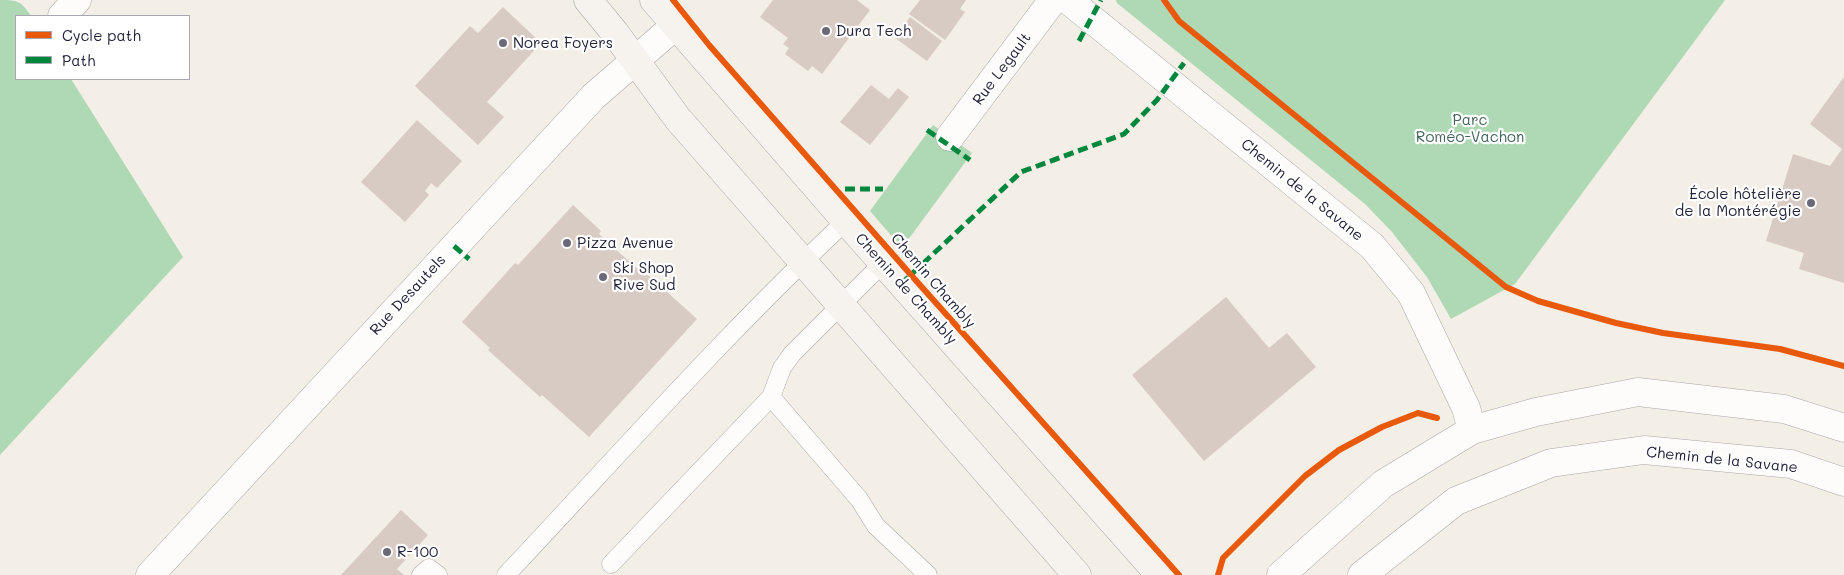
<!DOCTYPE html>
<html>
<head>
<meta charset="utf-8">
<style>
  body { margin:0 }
  #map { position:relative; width:1844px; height:575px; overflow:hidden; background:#f3eee6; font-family:Mali,sans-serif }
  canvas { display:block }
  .legend { position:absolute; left:15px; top:15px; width:175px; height:65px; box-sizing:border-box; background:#fff; border:1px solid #a7a7b1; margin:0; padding:6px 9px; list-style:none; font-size:15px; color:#22223b }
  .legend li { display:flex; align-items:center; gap:10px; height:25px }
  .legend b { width:25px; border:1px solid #a7a7b1 }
</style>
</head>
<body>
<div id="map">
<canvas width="1844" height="575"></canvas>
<ul class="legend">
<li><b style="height:6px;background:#e8590c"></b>Cycle path</li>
<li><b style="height:6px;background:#00873e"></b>Path</li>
</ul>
</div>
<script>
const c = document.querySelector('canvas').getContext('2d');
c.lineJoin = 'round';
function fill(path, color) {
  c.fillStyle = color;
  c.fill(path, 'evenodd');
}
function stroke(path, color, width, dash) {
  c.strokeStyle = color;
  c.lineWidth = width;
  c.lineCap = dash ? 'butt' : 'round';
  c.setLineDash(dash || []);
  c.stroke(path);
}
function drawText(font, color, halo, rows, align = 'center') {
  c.font = font + ' Mali,sans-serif';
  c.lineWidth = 4.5;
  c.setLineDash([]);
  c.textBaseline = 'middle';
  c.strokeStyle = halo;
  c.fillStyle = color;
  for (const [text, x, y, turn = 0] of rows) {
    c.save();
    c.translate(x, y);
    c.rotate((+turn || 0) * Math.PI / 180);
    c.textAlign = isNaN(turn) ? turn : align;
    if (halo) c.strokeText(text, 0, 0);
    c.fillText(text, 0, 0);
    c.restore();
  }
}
const green = new Path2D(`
  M 0,0 C 18,0 21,1 31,16 L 16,16 L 16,79 L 71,79 L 183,257 L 0,455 Z
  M 1116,0 L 1725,0 L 1515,284 L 1451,319 L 1427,277 L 1392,232 L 1365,204 L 1117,3 Z
  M 933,125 L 972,153 L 902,248 L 870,211 Z`);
const building = new Path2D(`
  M 773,0 L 857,0 L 870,10 L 822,74 L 812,66 L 808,71 L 785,54 L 789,48 L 783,44 L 788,38 L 760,17 Z
  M 920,0 L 966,0 L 960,9 L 965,12 L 945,40 L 909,14 Z
  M 503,7 L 541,43 L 487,102 L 504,117 L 478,145 L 415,86 L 470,26 L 478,33 Z
  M 910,17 L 942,41 L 927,61 L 895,38 Z
  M 1844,77 L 1844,283 L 1799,269 L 1804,253 L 1766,241 L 1793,154 L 1830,166 L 1842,149 L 1810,124 Z
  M 871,85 L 889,99 L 898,88 L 909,97 L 870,145 L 840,122 Z
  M 417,120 L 462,161 L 437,188 L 431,183 L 425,191 L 429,195 L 405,222 L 361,182 Z
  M 573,205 L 601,231 L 599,234 L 645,276 L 647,274 L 697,319 L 589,437 L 542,395 L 540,397 L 488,350 L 490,348 L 462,322 L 515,263 L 518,265 Z
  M 1226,297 L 1269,348 L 1287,333 L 1316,367 L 1204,461 L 1132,375 Z
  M 401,510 L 428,535 L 397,569 L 404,575 L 341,575 Z`);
const service = new Path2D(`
  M 771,397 L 782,368 L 792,354 L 883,263
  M 611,564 L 771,397 L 859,499 L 876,526 L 928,575
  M 421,575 L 429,568 L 438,575
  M 506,575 C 618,456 726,333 846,221`);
const minor = new Path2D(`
  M 1068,0 L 1372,246 L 1411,293 L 1466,408 L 1472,430
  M 62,16 L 77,0
  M 950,137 L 1053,0
  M 150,575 L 594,96 L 676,25`);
const tertiary = new Path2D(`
  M 1281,575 L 1383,484 L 1472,430 L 1536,412 L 1638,392 L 1784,409 L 1844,428
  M 1362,575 L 1456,501 L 1551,463 L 1644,450 L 1791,464 L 1844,482`);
const secondary = new Path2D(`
  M 588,0 L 615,33 L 678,119 L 1077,575
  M 654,0 L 846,221 L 1160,575`);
const quiet = new Path2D(`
  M 1079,41 L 1101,0
  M 927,130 L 970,160
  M 845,189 L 883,189
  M 454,246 L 469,259
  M 901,284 L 1021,172 L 1124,134 L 1157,100 L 1184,63`);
const cycleway = new Path2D(`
  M 673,0 L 709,45 L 911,275 L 1179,575
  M 1164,0 L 1179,21 L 1506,287 L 1538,301 L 1616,323 L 1663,333 L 1780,349 L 1844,366
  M 1218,575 L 1223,558 L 1305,476 L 1339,450 L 1382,427 L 1418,413 L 1437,418`);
const markers = [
  [826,31,5,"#6b6977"],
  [503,43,5,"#6b6977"],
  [1811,203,5,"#6b6977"],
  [567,243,5,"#6b6977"],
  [603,277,5,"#6b6977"],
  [387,552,5,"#6b6977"]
];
const poiNames = [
  ["Dura Tech",836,31],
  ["Norea Foyers",513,43],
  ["École hôtelière",1801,194,"right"],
  ["de la Montérégie",1801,211,"right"],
  ["Pizza Avenue",577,243],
  ["Ski Shop",613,268],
  ["Rive Sud",613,285],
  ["R-100",397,552]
];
const streetNames = [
  ["Rue Legault",1002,69,-53],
  ["Chemin de la Savane",1302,190,39],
  ["Chemin Chambly",933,281,49],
  ["Chemin de Chambly",906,289,48],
  ["Rue Desautels",408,295,-47],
  ["Chemin de la Savane",1722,460,6]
];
const parkNames = [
  ["Parc",1470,120],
  ["Roméo-Vachon",1470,137]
];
fill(green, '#aed9b4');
fill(building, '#d8cbc3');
stroke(service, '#aaa8a6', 19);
stroke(minor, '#aaa8a6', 29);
stroke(tertiary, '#aaa8a6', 29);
stroke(secondary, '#aaa8a6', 29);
stroke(service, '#fdfcfb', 18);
stroke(minor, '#fdfcfb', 28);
stroke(tertiary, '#fdfcfb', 28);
stroke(secondary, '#f6f2ed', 28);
stroke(quiet, '#00873e', 5, [10, 5]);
stroke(cycleway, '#e8590c', 6);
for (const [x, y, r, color] of markers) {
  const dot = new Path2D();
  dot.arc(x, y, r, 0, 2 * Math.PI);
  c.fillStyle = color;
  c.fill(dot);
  stroke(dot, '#fff', 2);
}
drawText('15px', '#22223b', '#fff', poiNames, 'left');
drawText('15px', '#22223b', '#fff', streetNames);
drawText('15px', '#43645b', '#fff', parkNames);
</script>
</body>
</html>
